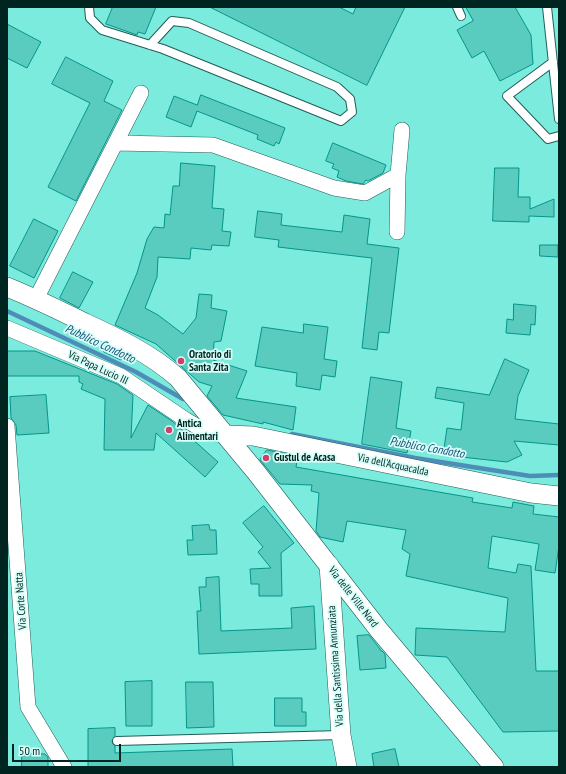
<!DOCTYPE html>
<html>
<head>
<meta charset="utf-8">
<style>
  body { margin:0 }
  #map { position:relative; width:566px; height:774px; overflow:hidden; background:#7bebde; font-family:"PT Sans Narrow",sans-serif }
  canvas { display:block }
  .frame { position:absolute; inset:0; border:8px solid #002521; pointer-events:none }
  .scale { position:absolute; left:12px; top:744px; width:109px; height:18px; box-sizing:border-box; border:2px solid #002521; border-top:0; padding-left:5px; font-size:12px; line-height:14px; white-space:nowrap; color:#002521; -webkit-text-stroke:3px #d7fff9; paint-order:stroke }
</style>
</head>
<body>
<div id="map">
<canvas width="566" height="774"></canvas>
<div class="frame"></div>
<div class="scale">50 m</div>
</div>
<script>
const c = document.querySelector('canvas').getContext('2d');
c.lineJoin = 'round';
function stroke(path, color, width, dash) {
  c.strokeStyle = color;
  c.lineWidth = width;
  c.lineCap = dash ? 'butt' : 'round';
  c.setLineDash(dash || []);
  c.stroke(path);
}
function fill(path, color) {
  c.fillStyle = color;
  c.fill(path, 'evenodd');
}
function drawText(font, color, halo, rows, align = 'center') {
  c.font = font + ' "PT Sans Narrow",sans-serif';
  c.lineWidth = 3.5;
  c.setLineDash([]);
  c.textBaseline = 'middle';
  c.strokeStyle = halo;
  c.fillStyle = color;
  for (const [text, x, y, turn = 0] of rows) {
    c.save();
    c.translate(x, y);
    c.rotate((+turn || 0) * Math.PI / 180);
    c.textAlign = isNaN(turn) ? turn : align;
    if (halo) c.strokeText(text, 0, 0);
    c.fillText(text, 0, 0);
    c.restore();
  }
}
const stream = new Path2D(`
  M 7,311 L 136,372 L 183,399
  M 292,434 L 415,458 L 530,476 L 559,475`);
const building = new Path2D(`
  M 113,7 L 156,7 L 145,34 L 138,32 L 137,35 L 106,24 Z
  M 210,7 L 339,7 L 353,14 L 356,7 L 405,7 L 367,85 Z
  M 466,7 L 515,7 L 531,35 L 533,64 L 500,81 L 484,51 L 472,58 L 457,30 L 473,21 Z
  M 7,24 L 41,42 L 27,68 L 7,58 Z
  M 66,57 L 113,81 L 104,101 L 122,110 L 76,201 L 48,187 L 90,103 L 52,84 Z
  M 201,95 L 285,128 L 279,144 L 276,142 L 274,146 L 257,139 L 258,135 L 197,111 L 191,127 L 166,117 L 174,96 L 197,105 Z
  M 333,143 L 386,165 L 383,173 L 368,181 L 366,180 L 363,184 L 346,181 L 337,177 L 339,171 L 332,168 L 334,164 L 326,161 Z
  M 181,163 L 215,166 L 212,208 L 224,209 L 222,231 L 231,232 L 229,246 L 212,245 L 211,250 L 191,248 L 190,259 L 158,257 L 157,277 L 145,308 L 158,315 L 183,334 L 196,318 L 199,294 L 212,295 L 211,308 L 227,311 L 221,341 L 214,342 L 213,360 L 247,371 L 236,398 L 296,407 L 293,430 L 263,422 L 263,424 L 223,415 L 207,396 L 212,386 L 199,382 L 156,344 L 115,325 L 137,273 L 147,239 L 154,227 L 164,228 L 165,214 L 170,215 L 173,186 L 179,186 Z
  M 495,168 L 519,168 L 518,197 L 530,197 L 530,209 L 554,199 L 554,217 L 529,216 L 529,222 L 493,221 Z
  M 258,211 L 282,214 L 281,225 L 342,232 L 344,215 L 370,219 L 367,244 L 399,248 L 389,333 L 379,332 L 377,350 L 362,348 L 372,258 L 278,247 L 279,240 L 255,237 Z
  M 34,219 L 58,231 L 34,278 L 10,266 Z
  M 540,245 L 558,245 L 558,257 L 540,256 Z
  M 73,272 L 93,282 L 79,308 L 60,298 Z
  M 514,304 L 536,306 L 535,325 L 531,324 L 530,335 L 506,333 L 507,319 L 513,320 Z
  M 304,324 L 328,327 L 324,359 L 337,361 L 335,377 L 322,375 L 320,390 L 296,386 L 297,373 L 255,366 L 262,327 L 303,333 Z
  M 107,345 L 124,354 L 121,360 L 104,352 Z
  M 7,351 L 35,351 L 117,384 L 133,395 L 131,438 L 148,405 L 172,421 L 218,462 L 205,477 L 156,433 L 154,450 L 104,450 L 105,399 L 81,389 L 83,384 L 79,382 L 79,376 L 8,376 Z
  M 505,359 L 529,370 L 518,396 L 515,419 L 559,424 L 559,445 L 514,441 L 522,455 L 507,462 L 443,455 L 447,428 L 461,430 L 464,403 L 435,398 L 437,387 L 489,395 Z
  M 371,377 L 402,382 L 396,428 L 411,431 L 407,453 L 362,444 Z
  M 46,395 L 49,433 L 17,435 L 16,425 L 11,418 L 10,397 Z
  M 267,450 L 298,456 L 296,467 L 473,498 L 472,502 L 512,508 L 513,502 L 534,506 L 533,514 L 559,517 L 559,546 L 555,573 L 535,570 L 539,544 L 492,536 L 488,568 L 516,573 L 518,564 L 531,566 L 536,671 L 559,671 L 559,731 L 503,732 L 447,657 L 415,655 L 416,628 L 505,632 L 508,598 L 406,576 L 410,554 L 402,549 L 406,530 L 347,521 L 343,542 L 320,537 L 316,531 L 319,493 L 311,491 L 312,485 L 280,484 L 260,460 Z
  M 264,506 L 294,543 L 281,553 L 282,596 L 259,596 L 259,584 L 251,584 L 250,569 L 271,568 L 258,552 L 263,547 L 243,523 Z
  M 209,525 L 210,530 L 216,530 L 217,554 L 188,555 L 187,540 L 193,540 L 192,526 Z
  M 219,577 L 221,631 L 292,628 L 291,608 L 314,606 L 316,649 L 199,654 L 197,611 L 201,611 L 199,587 L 206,587 L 206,578 Z
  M 369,635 L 380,649 L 381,651 L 382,651 L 385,654 L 386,668 L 360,670 L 357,636 Z
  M 152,681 L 152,726 L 126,726 L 125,682 Z
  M 186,682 L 213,682 L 214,727 L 187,728 Z
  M 275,698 L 302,698 L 302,712 L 306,712 L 306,726 L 275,726 Z
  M 115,728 L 115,736 L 112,741 L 113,744 L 115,746 L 115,753 L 232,749 L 233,767 L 88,767 L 88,729 Z
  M 395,749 L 399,767 L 374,767 L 372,754 Z
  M 22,753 L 45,754 L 48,757 L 48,767 L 22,767 Z`);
const service = new Path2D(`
  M 89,7 L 90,18 L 102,30 L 163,49 L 341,121 L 352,112 L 350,99 L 337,87 L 189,23 L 172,21 L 150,45
  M 457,7 L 461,16
  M 547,7 L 559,119
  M 553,62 L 507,96 L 548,139 L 559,136
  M 117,741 L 341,735`);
const minor = new Path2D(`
  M 116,143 L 213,145 L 334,188 L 365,193 L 398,175
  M 397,232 L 398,175 L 402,130
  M 36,299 L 141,93
  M 7,328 L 121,376 L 186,420 L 208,433 L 226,435
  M 7,426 L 28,707 L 64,767`);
const tertiary = new Path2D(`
  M 7,287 C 34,298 59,310 85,323 C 118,338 151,354 178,378 L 256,472 L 379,630 L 494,767
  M 226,435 L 253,436 L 531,493 L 559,496
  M 329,565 L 341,735 L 347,767`);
const markers = [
  [181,361,4,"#cd3f6c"],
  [169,430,4,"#cd3f6c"],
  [266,458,4,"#cd3f6c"]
];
const poiNames = [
  ["Oratorio di",189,355],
  ["Santa Zita",189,368],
  ["Antica",177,424],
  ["Alimentari",177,437],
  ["Gustul de Acasa",274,458]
];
const streetNames = [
  ["Via Papa Lucio III",98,368,25],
  ["Via dell'Acquacalda",393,465,12],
  ["Via delle Ville Nord",353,597,52],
  ["Via Corte Natta",21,601,-94],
  ["Via della Santissima Annunziata",336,666,-94]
];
const waterNames = [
  ["Pubblico Condotto",100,344,25],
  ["Pubblico Condotto",427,448,10]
];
stroke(stream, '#4d8db8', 4.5);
fill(building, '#5acbbf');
stroke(building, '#049489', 1);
stroke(service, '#215d57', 10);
stroke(minor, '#215d57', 16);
stroke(tertiary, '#215d57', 20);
stroke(service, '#fff', 8);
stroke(minor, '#fff', 15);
stroke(tertiary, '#fff', 19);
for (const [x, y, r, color] of markers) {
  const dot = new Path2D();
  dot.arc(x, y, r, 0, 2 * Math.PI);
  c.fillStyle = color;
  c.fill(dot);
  stroke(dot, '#d7fff9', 1.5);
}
drawText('bold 11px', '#002521', '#d7fff9', poiNames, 'left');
drawText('11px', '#002521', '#d7fff9', streetNames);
drawText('italic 12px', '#1a507a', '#d7fff9', waterNames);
</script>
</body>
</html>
